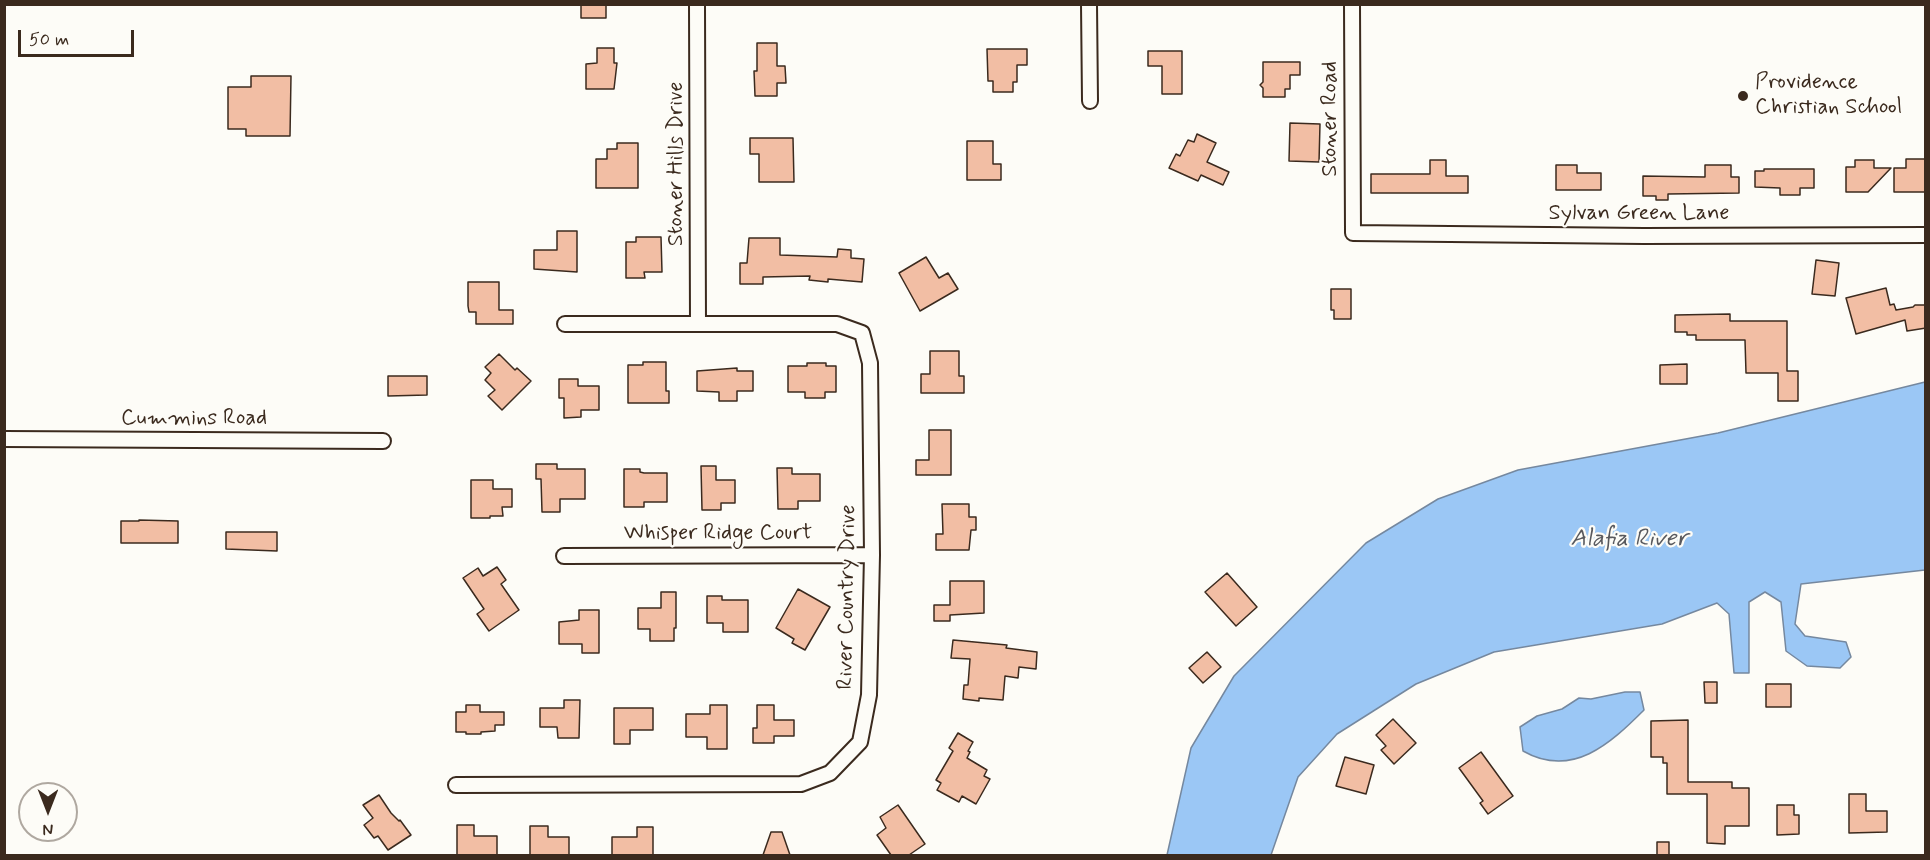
<!DOCTYPE html>
<html>
<head>
<meta charset="utf-8">
<style>
  body { margin:0 }
  #map { position:relative; width:1930px; height:860px; overflow:hidden; background:#fdfcf7; font-family:Mynerve,sans-serif }
  canvas { display:block }
  .frame { position:absolute; inset:0; border:6px solid #3b2a1e; pointer-events:none }
  .north { position:absolute; left:18px; top:782px; width:60px; height:60px; box-sizing:border-box; background:#fdfcf7; border:2px solid #afa8a0; border-radius:50%; rotate:180deg; font-size:16px; font-weight:700; line-height:24px; text-align:center; color:#3b2a1e }
  .north::after { content:''; display:block; margin:auto; width:21px; height:27px; background:#3b2a1e; clip-path:polygon(50% 0,100% 100%,50% 72%,0 100%) }
  .scale { position:absolute; left:18px; top:30px; width:116px; height:27px; box-sizing:border-box; border:3px solid #3b2a1e; border-top:0; padding-left:8px; font-size:18px; line-height:21px; white-space:nowrap; color:#3b2a1e; -webkit-text-stroke:4px #fdfcf7; paint-order:stroke }
</style>
</head>
<body>
<div id="map">
<canvas width="1930" height="860"></canvas>
<div class="frame"></div>
<div class="north">N</div>
<div class="scale">50 m</div>
</div>
<script>
const c = document.querySelector('canvas').getContext('2d');
c.lineJoin = 'round';
function fill(path, color) {
  c.fillStyle = color;
  c.fill(path, 'evenodd');
}
function stroke(path, color, width, dash) {
  c.strokeStyle = color;
  c.lineWidth = width;
  c.lineCap = dash ? 'butt' : 'round';
  c.setLineDash(dash || []);
  c.stroke(path);
}
function drawText(font, color, halo, rows, align = 'center') {
  c.font = font + ' Mynerve,sans-serif';
  c.lineWidth = 4.5;
  c.setLineDash([]);
  c.textBaseline = 'middle';
  c.strokeStyle = halo;
  c.fillStyle = color;
  for (const [text, x, y, turn = 0] of rows) {
    c.save();
    c.translate(x, y);
    c.rotate((+turn || 0) * Math.PI / 180);
    c.textAlign = isNaN(turn) ? turn : align;
    if (halo) c.strokeText(text, 0, 0);
    c.fillText(text, 0, 0);
    c.restore();
  }
}
const water = new Path2D(`
  M 1925,382 L 1925,570 L 1801,584 L 1795,624 L 1805,636 L 1846,642 L 1851,657 L 1840,668 L 1807,666 L 1786,651 L 1781,602 L 1765,592 L 1749,602 L 1749,673 L 1734,673 L 1729,614 L 1717,603 L 1662,624 L 1494,652 L 1416,684 L 1337,734 L 1298,777 L 1271,855 L 1167,855 L 1191,748 L 1234,676 L 1366,543 L 1438,499 L 1518,470 L 1718,433 Z
  M 1625,692 L 1640,692 L 1644,710 C 1610,744 1572,779 1523,751 L 1520,727 L 1537,716 L 1562,709 L 1579,698 L 1591,699 Z`);
const building = new Path2D(`
  M 581,4 L 606,4 L 606,18 L 581,18 Z
  M 757,43 L 777,43 L 777,66 L 785,66 L 786,83 L 777,83 L 777,96 L 755,96 L 754,71 L 757,71 Z
  M 597,48 L 614,48 L 614,63 L 617,63 L 614,89 L 586,89 L 586,64 L 597,63 Z
  M 987,49 L 1027,49 L 1027,65 L 1017,65 L 1017,82 L 1013,82 L 1013,92 L 993,92 L 993,81 L 988,81 Z
  M 1148,51 L 1182,51 L 1182,94 L 1162,94 L 1162,66 L 1148,66 Z
  M 1263,62 L 1300,62 L 1300,75 L 1290,75 L 1290,89 L 1285,89 L 1285,97 L 1263,97 L 1263,88 L 1260,85 L 1263,82 Z
  M 251,76 L 291,76 L 290,136 L 246,136 L 246,129 L 228,129 L 228,87 L 251,87 Z
  M 1290,123 L 1320,124 L 1319,162 L 1289,161 Z
  M 1197,134 L 1216,143 L 1207,162 L 1229,172 L 1223,185 L 1201,175 L 1198,181 L 1169,168 L 1176,154 L 1180,156 L 1188,140 L 1194,142 Z
  M 750,138 L 793,138 L 794,182 L 759,182 L 759,154 L 750,154 Z
  M 967,141 L 993,141 L 993,164 L 1001,164 L 1001,180 L 967,180 Z
  M 617,143 L 638,143 L 638,188 L 596,188 L 596,159 L 607,159 L 607,149 L 617,149 Z
  M 1906,159 L 1926,159 L 1926,192 L 1894,192 L 1894,168 L 1906,168 Z
  M 1430,160 L 1446,160 L 1446,176 L 1468,176 L 1468,193 L 1371,193 L 1371,174 L 1430,174 Z
  M 1855,160 L 1874,160 L 1874,168 L 1891,168 L 1868,192 L 1846,192 L 1846,167 L 1855,167 Z
  M 1556,165 L 1577,165 L 1577,173 L 1601,173 L 1601,190 L 1556,190 Z
  M 1705,165 L 1731,165 L 1731,177 L 1739,177 L 1739,193 L 1668,194 L 1668,200 L 1656,200 L 1656,196 L 1643,196 L 1643,176 L 1705,177 Z
  M 1764,169 L 1814,169 L 1814,188 L 1800,188 L 1800,195 L 1780,195 L 1780,188 L 1755,187 L 1755,171 L 1764,171 Z
  M 557,231 L 577,231 L 577,272 L 534,269 L 534,250 L 557,250 Z
  M 636,237 L 661,237 L 662,272 L 644,272 L 645,278 L 626,278 L 626,242 L 636,242 Z
  M 749,238 L 780,238 L 780,255 L 837,257 L 838,249 L 851,250 L 851,258 L 864,259 L 862,282 L 828,279 L 828,282 L 809,280 L 810,276 L 763,277 L 763,284 L 740,284 L 740,263 L 747,263 Z
  M 926,257 L 939,278 L 948,273 L 958,289 L 920,311 L 899,273 Z
  M 1816,260 L 1839,263 L 1835,296 L 1812,294 Z
  M 468,282 L 499,282 L 499,310 L 513,310 L 513,324 L 476,324 L 476,312 L 469,312 L 468,306 Z
  M 1886,288 L 1890,305 L 1894,304 L 1896,310 L 1913,307 L 1915,305 L 1926,305 L 1926,328 L 1907,331 L 1905,320 L 1856,334 L 1846,298 Z
  M 1331,289 L 1351,289 L 1351,319 L 1334,319 L 1334,310 L 1331,310 Z
  M 1730,314 L 1730,321 L 1787,321 L 1787,371 L 1798,371 L 1798,401 L 1778,401 L 1778,373 L 1746,373 L 1745,340 L 1696,340 L 1696,335 L 1687,335 L 1687,332 L 1675,332 L 1675,315 Z
  M 930,351 L 959,351 L 959,376 L 964,376 L 964,393 L 921,393 L 921,374 L 930,374 Z
  M 499,354 L 515,370 L 517,368 L 531,381 L 502,410 L 488,396 L 495,390 L 485,380 L 491,373 L 485,367 Z
  M 643,362 L 666,362 L 666,391 L 669,391 L 669,403 L 628,403 L 628,365 L 643,365 Z
  M 807,363 L 826,363 L 826,366 L 836,366 L 836,392 L 825,392 L 825,398 L 805,398 L 805,392 L 788,392 L 788,366 L 807,366 Z
  M 1687,364 L 1687,384 L 1660,384 L 1660,365 Z
  M 737,368 L 737,371 L 753,371 L 753,391 L 737,391 L 737,401 L 719,401 L 719,392 L 697,391 L 697,371 Z
  M 388,376 L 427,376 L 427,395 L 388,396 Z
  M 559,379 L 578,379 L 578,386 L 599,386 L 599,410 L 581,410 L 581,417 L 564,418 L 564,398 L 559,398 Z
  M 929,430 L 951,430 L 951,475 L 916,475 L 916,460 L 929,460 Z
  M 536,464 L 557,464 L 557,469 L 585,469 L 585,499 L 560,499 L 560,512 L 542,512 L 541,479 L 536,479 Z
  M 701,466 L 716,466 L 716,480 L 735,480 L 735,503 L 721,503 L 721,510 L 702,510 Z
  M 777,468 L 792,468 L 792,474 L 820,474 L 820,501 L 798,501 L 798,509 L 778,509 Z
  M 624,469 L 640,469 L 640,472 L 644,473 L 667,473 L 667,502 L 644,502 L 644,507 L 624,507 Z
  M 471,480 L 493,480 L 493,489 L 512,489 L 512,507 L 502,507 L 503,516 L 490,516 L 490,518 L 471,518 Z
  M 942,504 L 969,504 L 969,517 L 976,517 L 976,530 L 971,530 L 969,550 L 936,550 L 936,534 L 943,534 Z
  M 139,520 L 178,521 L 178,543 L 121,543 L 121,521 L 139,521 Z
  M 226,532 L 277,532 L 277,551 L 226,549 Z
  M 497,567 L 506,580 L 501,584 L 519,610 L 489,631 L 477,614 L 484,609 L 463,578 L 478,568 L 483,576 Z
  M 1227,573 L 1257,607 L 1236,626 L 1205,592 Z
  M 950,581 L 984,581 L 984,613 L 950,615 L 950,621 L 934,621 L 934,605 L 950,605 Z
  M 798,589 L 830,607 L 805,650 L 792,643 L 794,639 L 776,628 Z
  M 661,592 L 676,592 L 676,628 L 674,628 L 674,641 L 650,641 L 650,629 L 638,629 L 638,608 L 661,608 Z
  M 707,596 L 722,596 L 722,600 L 748,600 L 748,632 L 723,632 L 723,623 L 707,623 Z
  M 579,610 L 599,610 L 599,653 L 582,653 L 582,644 L 559,644 L 559,622 L 579,620 Z
  M 953,640 L 1007,645 L 1006,648 L 1037,652 L 1036,669 L 1019,667 L 1018,678 L 1005,676 L 1003,700 L 979,698 L 979,701 L 963,699 L 964,685 L 968,685 L 970,659 L 951,658 Z
  M 1207,652 L 1221,667 L 1203,683 L 1189,668 Z
  M 1704,682 L 1717,682 L 1717,703 L 1705,703 Z
  M 1766,684 L 1791,684 L 1791,707 L 1766,707 Z
  M 564,700 L 580,700 L 579,738 L 558,738 L 557,727 L 540,727 L 540,708 L 564,708 Z
  M 466,705 L 480,705 L 480,712 L 504,712 L 504,725 L 495,725 L 495,731 L 481,732 L 481,734 L 466,734 L 466,732 L 456,732 L 456,712 L 466,712 Z
  M 710,705 L 727,705 L 727,749 L 707,749 L 707,737 L 686,737 L 686,714 L 710,714 Z
  M 757,705 L 774,705 L 774,720 L 794,720 L 794,736 L 774,736 L 774,743 L 753,743 L 753,728 L 757,728 Z
  M 614,708 L 653,708 L 653,730 L 630,730 L 630,744 L 614,744 Z
  M 1393,719 L 1416,743 L 1394,764 L 1381,750 L 1386,746 L 1376,735 Z
  M 1688,720 L 1688,782 L 1732,782 L 1732,788 L 1749,788 L 1749,826 L 1725,826 L 1725,844 L 1707,843 L 1707,794 L 1667,794 L 1667,763 L 1663,763 L 1663,757 L 1651,757 L 1651,721 Z
  M 958,733 L 973,742 L 968,751 L 970,752 L 967,758 L 987,770 L 984,776 L 990,779 L 976,804 L 962,796 L 959,802 L 937,790 L 941,783 L 936,780 L 953,751 L 949,748 Z
  M 1481,752 L 1513,796 L 1488,814 L 1480,803 L 1483,801 L 1459,768 Z
  M 1345,757 L 1374,765 L 1366,794 L 1336,786 Z
  M 1849,794 L 1866,794 L 1866,811 L 1887,811 L 1887,832 L 1849,833 Z
  M 379,795 L 391,813 L 399,821 L 400,820 L 411,835 L 388,850 L 378,836 L 374,838 L 364,825 L 373,818 L 363,805 Z
  M 898,805 L 925,844 L 909,855 L 891,855 L 877,835 L 886,828 L 880,817 Z
  M 1777,805 L 1794,805 L 1794,815 L 1799,815 L 1799,834 L 1777,835 Z
  M 457,825 L 474,825 L 474,836 L 497,836 L 497,855 L 457,855 Z
  M 530,826 L 548,826 L 548,837 L 569,837 L 569,855 L 530,855 Z
  M 637,827 L 653,827 L 653,855 L 612,855 L 612,837 L 637,837 Z
  M 771,832 L 782,832 L 790,855 L 763,855 Z
  M 1657,842 L 1669,842 L 1669,855 L 1657,855 Z`);
const street = new Path2D(`
  M 697,4 L 698,324
  M 1089,4 L 1090,101
  M 1352,4 L 1353,233 L 1644,236 L 1926,235
  M 4,439 L 383,441
  M 564,556 L 872,555
  M 456,785 L 801,784 L 830,773 L 860,742 L 869,695 L 872,555 L 870,363 L 862,333 L 837,324 L 565,324`);
const markers = [
  [1743,96,6,"#3b2a1e"]
];
const poiNames = [
  ["Providence",1755,83],
  ["Christian School",1755,108]
];
const streetNames = [
  ["Stoner Road",1331,119,-90],
  ["Stoner Hills Drive",677,164,-90],
  ["Sylvan Green Lane",1639,214],
  ["Cummins Road",194,419],
  ["Whisper Ridge Court",718,534],
  ["River Country Drive",848,597,-89]
];
const waterNames = [
  ["Alafia River",1629,540]
];
fill(water, '#9bc7f5');
stroke(water, '#75889f', 1.5);
fill(building, '#f2bea4');
stroke(building, '#3b2a1e', 1.5);
stroke(street, '#3b2a1e', 18);
stroke(street, '#fdfcf7', 14);
for (const [x, y, r, color] of markers) {
  const dot = new Path2D();
  dot.arc(x, y, r, 0, 2 * Math.PI);
  c.fillStyle = color;
  c.fill(dot);
  stroke(dot, '#fdfcf7', 2);
}
drawText('22px', '#3b2a1e', '#fdfcf7', poiNames, 'left');
drawText('22px', '#3b2a1e', '#fdfcf7', streetNames);
drawText('italic 24px', '#58595e', '#fdfcf7', waterNames);
</script>
</body>
</html>
